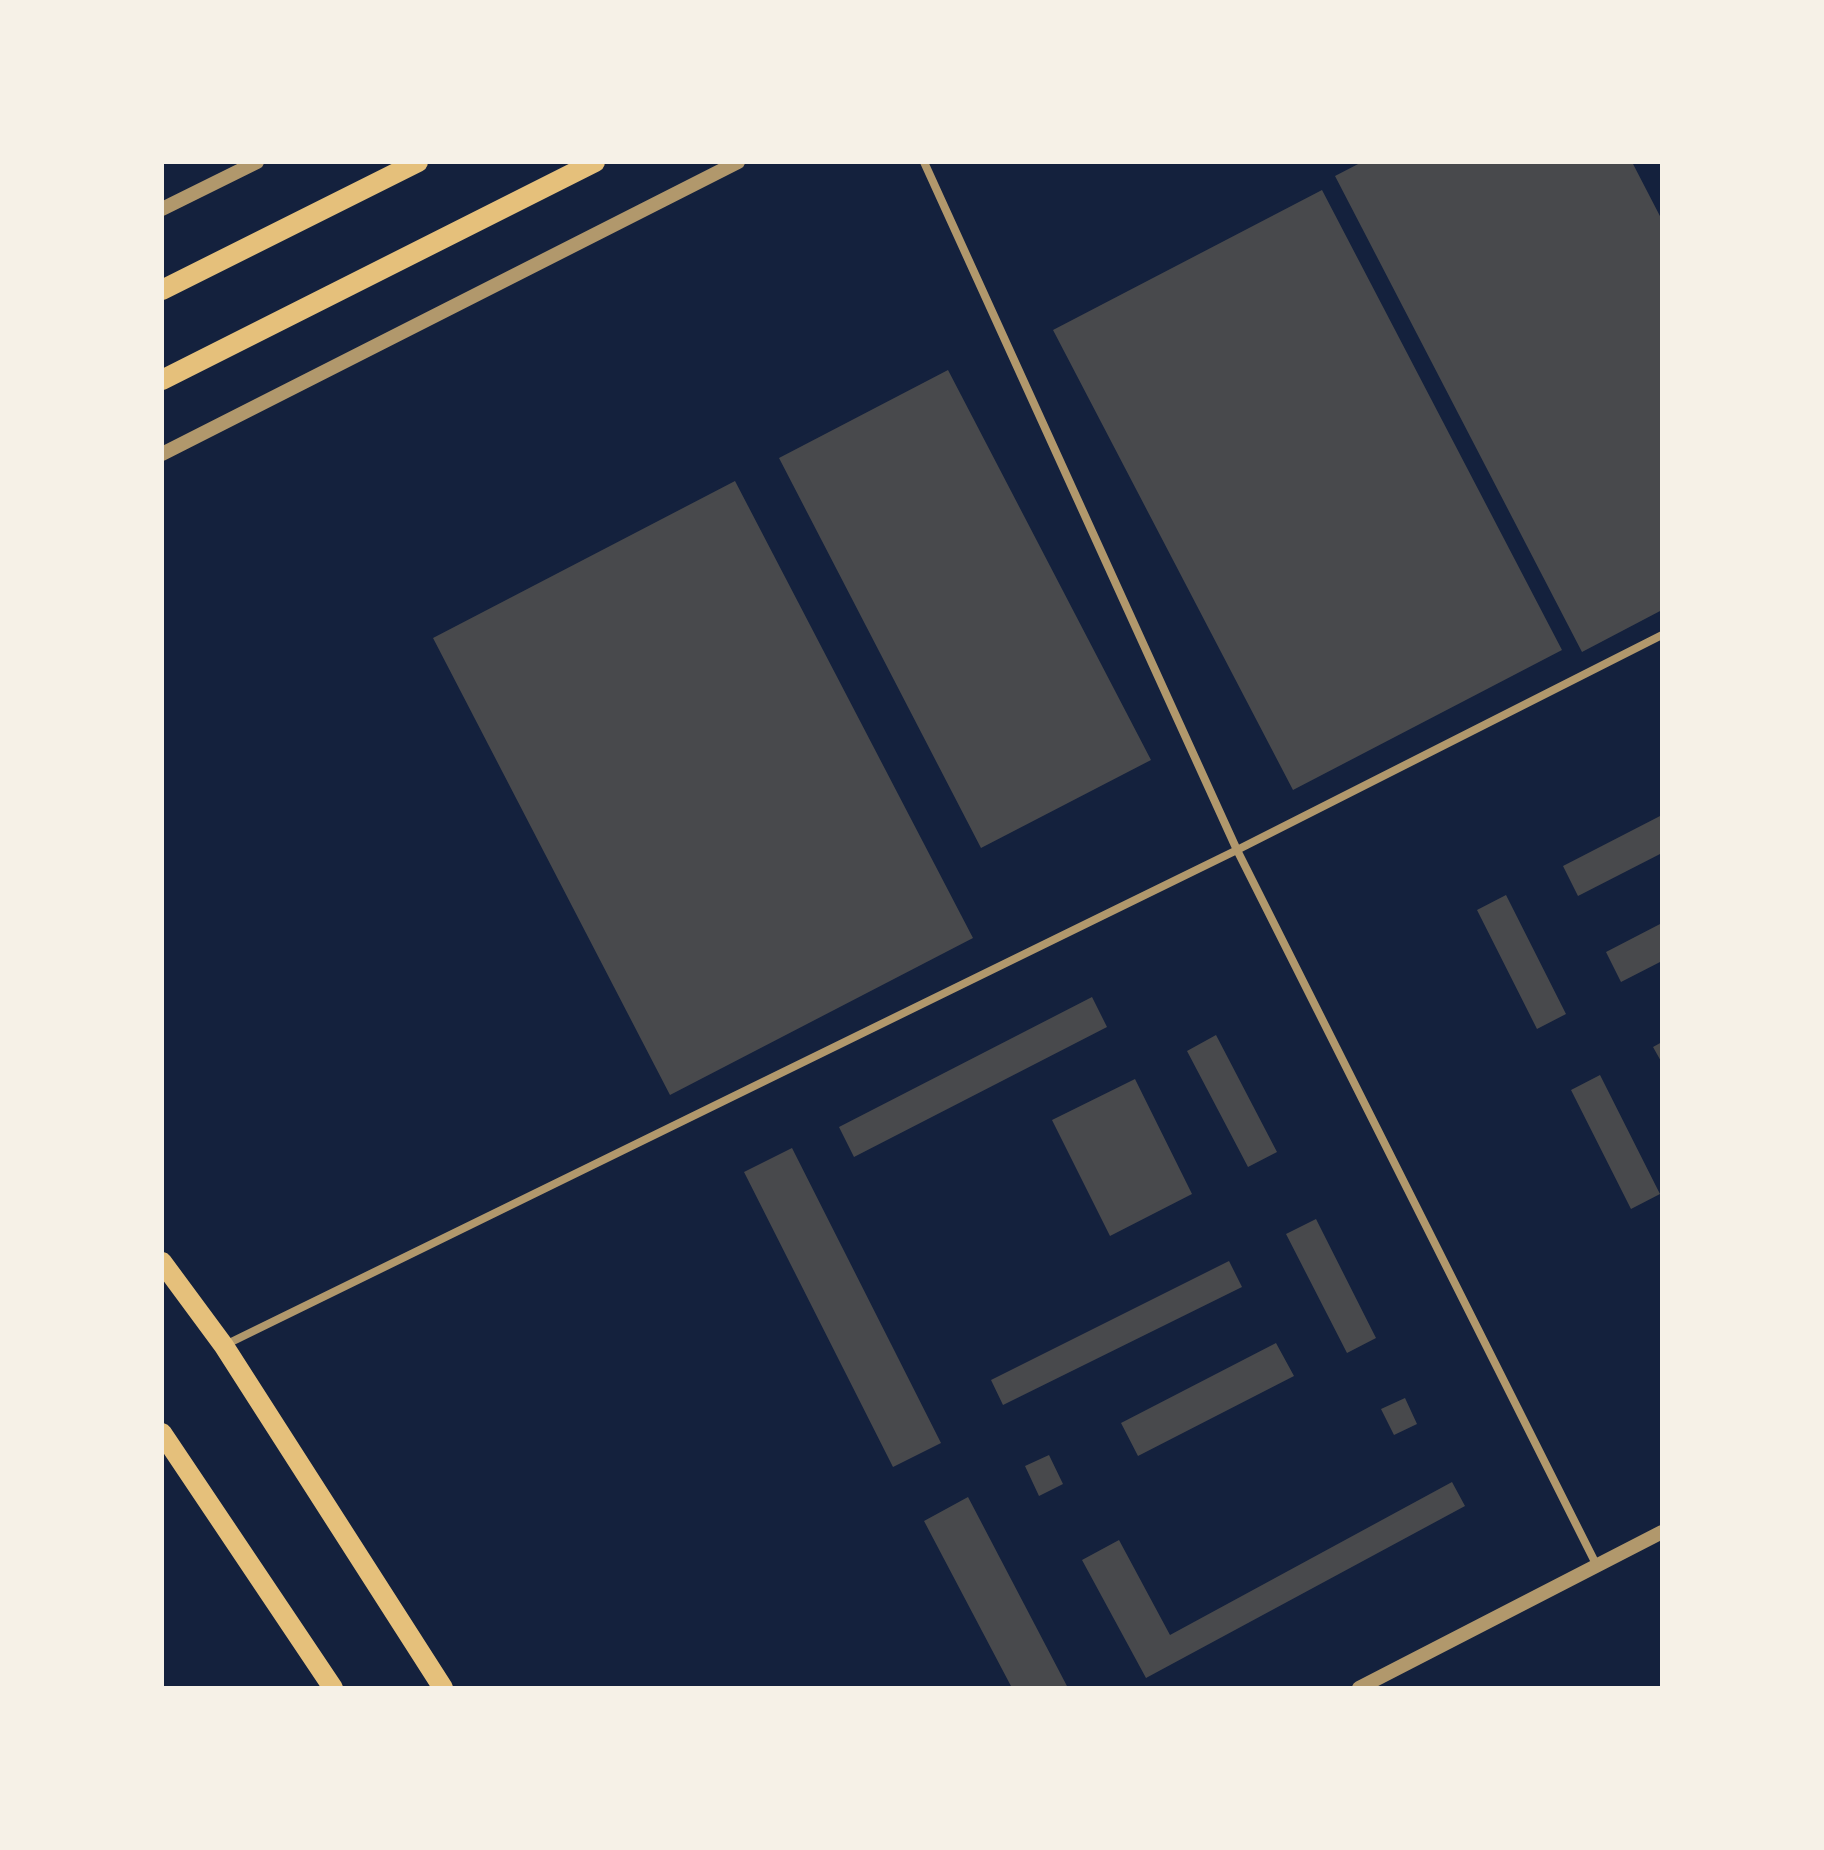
<!DOCTYPE html>
<html>
<head>
<meta charset="utf-8">
<style>
  body { margin:0 }
  #map { position:relative; width:1824px; height:1850px; overflow:hidden; background:#14213d; font-family:Karla,sans-serif }
  canvas { display:block }
  .frame { position:absolute; inset:0; border:164px solid #f6f1e7; pointer-events:none }
</style>
</head>
<body>
<div id="map">
<canvas width="1824" height="1850"></canvas>
<div class="frame"></div>
</div>
<script>
const c = document.querySelector('canvas').getContext('2d');
c.lineJoin = 'round';
function fill(path, color) {
  c.fillStyle = color;
  c.fill(path, 'evenodd');
}
function stroke(path, color, width, dash) {
  c.strokeStyle = color;
  c.lineWidth = width;
  c.lineCap = dash ? 'butt' : 'round';
  c.setLineDash(dash || []);
  c.stroke(path);
}
const building = new Path2D(`
  M 1362,162 L 1632,162 L 1662,220 L 1662,610 L 1582,652 L 1335,176 Z
  M 1322,190 L 1562,650 L 1293,790 L 1053,330 Z
  M 948,370 L 1151,760 L 981,848 L 779,458 Z
  M 735,481 L 973,938 L 670,1095 L 433,638 Z
  M 1662,815 L 1662,853 L 1578,896 L 1563,866 Z
  M 1506,895 L 1566,1014 L 1537,1029 L 1477,910 Z
  M 1662,923 L 1662,961 L 1621,982 L 1606,952 Z
  M 1092,997 L 1107,1027 L 854,1157 L 839,1127 Z
  M 1216,1035 L 1277,1152 L 1248,1167 L 1187,1051 Z
  M 1662,1042 L 1662,1063 L 1653,1047 Z
  M 1600,1075 L 1660,1194 L 1631,1209 L 1571,1090 Z
  M 1135,1079 L 1192,1194 L 1110,1236 L 1052,1120 Z
  M 792,1148 L 941,1443 L 893,1467 L 744,1172 Z
  M 1316,1219 L 1376,1338 L 1347,1353 L 1286,1234 Z
  M 1229,1261 L 1242,1287 L 1003,1405 L 991,1380 Z
  M 1276,1343 L 1294,1376 L 1138,1456 L 1121,1423 Z
  M 1405,1398 L 1417,1424 L 1394,1435 L 1381,1409 Z
  M 1049,1455 L 1063,1484 L 1039,1496 L 1025,1466 Z
  M 1452,1482 L 1465,1506 L 1146,1678 L 1082,1560 L 1119,1540 L 1170,1635 Z
  M 968,1497 L 1068,1688 L 1012,1688 L 924,1521 Z`);
const minor = new Path2D(`
  M 924,162 L 1237,850 L 1597,1566
  M 225,1345 L 1237,850 L 1662,635`);
const tertiary = new Path2D(`
  M 162,209 L 257,162
  M 162,454 L 738,162
  M 1359,1688 L 1662,1532`);
const primary = new Path2D(`
  M 162,290 L 418,162
  M 162,380 L 595,162
  M 162,1262 L 224,1346 L 443,1688
  M 162,1433 L 333,1688`);
fill(building, '#48494c');
stroke(minor, '#b1986c', 8);
stroke(tertiary, '#b1986c', 14);
stroke(primary, '#e5c07b', 20);
</script>
</body>
</html>
